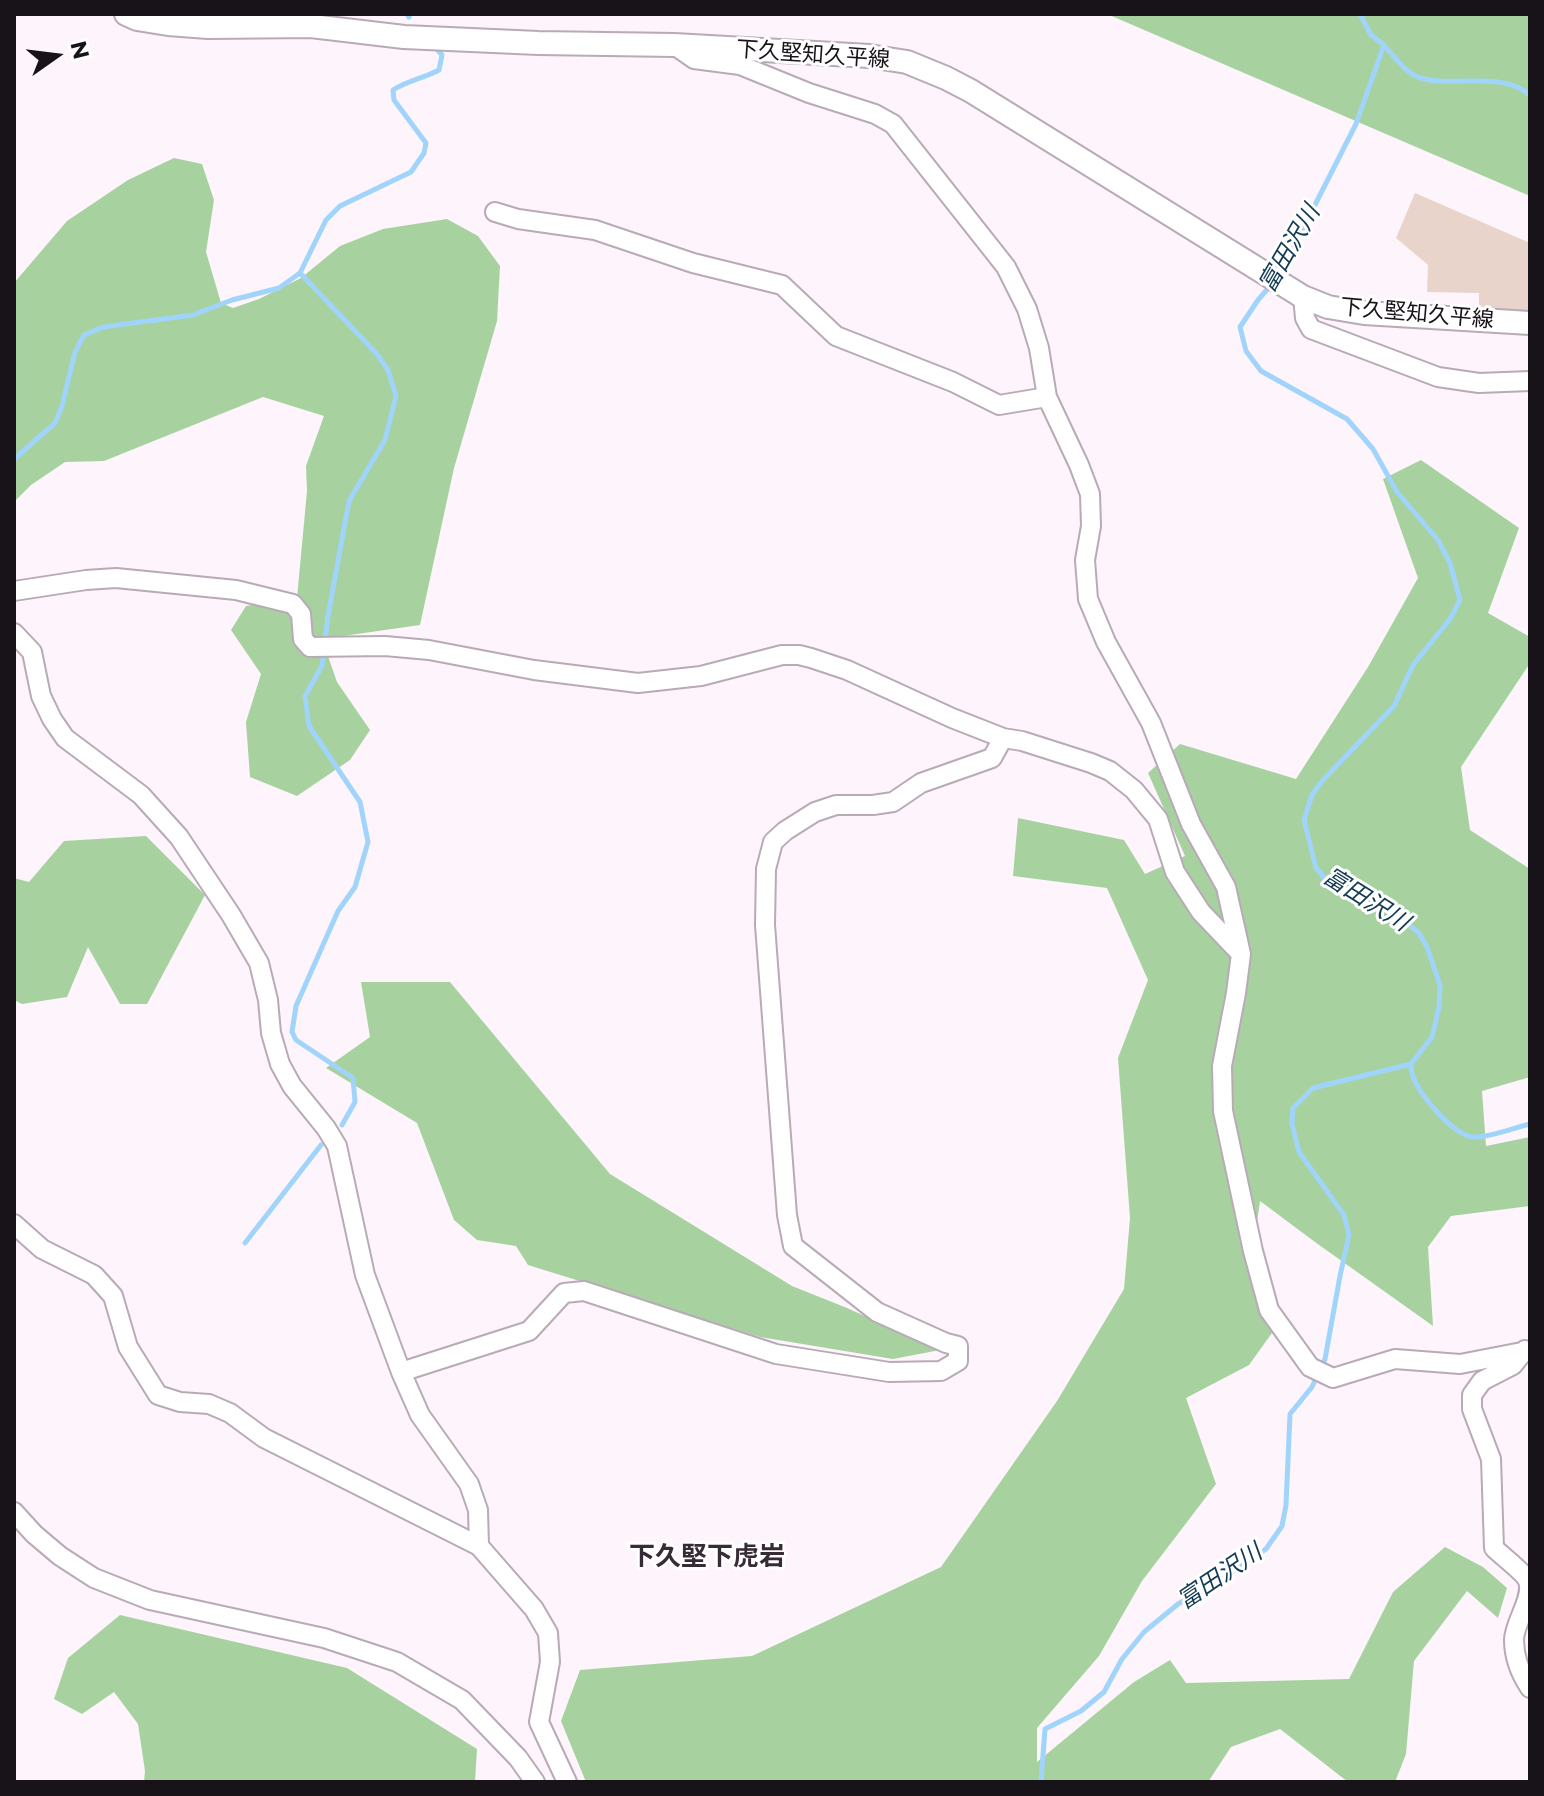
<!DOCTYPE html>
<html>
<head>
<meta charset="utf-8">
<style>
  body { margin:0 }
  #map { position:relative; width:1544px; height:1796px; overflow:hidden; background:#fdf4fc; font-family:Montserrat,sans-serif }
  canvas { display:block }
  .frame { position:absolute; inset:0; border:16px solid #181318; pointer-events:none }
  .north { position:absolute; left:16px; top:16px; width:80px; height:80px; -webkit-text-stroke:6px #fff; paint-order:stroke; rotate:76deg; font-size:22px; font-weight:700; line-height:32px; text-align:center; color:#181318 }
  .north::after { content:''; display:block; margin:auto; width:28px; height:36px; background:#181318; clip-path:polygon(50% 0,100% 100%,50% 72%,0 100%) }
</style>
</head>
<body>
<div id="map">
<canvas width="1544" height="1796"></canvas>
<div class="frame"></div>
<div class="north">N</div>
</div>
<script>
const c = document.querySelector('canvas').getContext('2d');
c.lineJoin = 'round';
function fill(path, color) {
  c.fillStyle = color;
  c.fill(path, 'evenodd');
}
function stroke(path, color, width, dash) {
  c.strokeStyle = color;
  c.lineWidth = width;
  c.lineCap = dash ? 'butt' : 'round';
  c.setLineDash(dash || []);
  c.stroke(path);
}
function drawText(font, color, halo, rows, align = 'center') {
  c.font = font + ' Montserrat,"Noto Sans JP",sans-serif';
  c.lineWidth = 6;
  c.setLineDash([]);
  c.textBaseline = 'middle';
  c.strokeStyle = halo;
  c.fillStyle = color;
  for (const [text, x, y, turn = 0] of rows) {
    c.save();
    c.translate(x, y);
    c.rotate((+turn || 0) * Math.PI / 180);
    c.textAlign = isNaN(turn) ? turn : align;
    if (halo) c.strokeText(text, 0, 0);
    c.fillText(text, 0, 0);
    c.restore();
  }
}
const green = new Path2D(`
  M 1107,14 L 1530,14 L 1530,196 Z
  M 174,158 L 202,164 L 214,200 L 206,252 L 221,303 L 233,308 L 259,299 L 301,278 L 340,246 L 383,229 L 447,219 L 478,236 L 500,266 L 497,321 L 454,468 L 420,625 L 322,639 L 337,682 L 370,730 L 350,760 L 297,796 L 250,777 L 246,722 L 261,674 L 231,630 L 246,606 L 297,598 L 307,491 L 306,466 L 324,416 L 263,397 L 104,461 L 65,462 L 31,485 L 14,502 L 14,283 L 67,221 L 128,180 Z
  M 1421,460 L 1519,528 L 1488,613 L 1530,637 L 1530,663 L 1461,767 L 1470,830 L 1530,869 L 1530,1077 L 1482,1091 L 1486,1146 L 1530,1137 L 1530,1206 L 1451,1216 L 1428,1247 L 1433,1326 L 1315,1242 L 1260,1201 L 1253,1251 L 1272,1333 L 1249,1365 L 1186,1398 L 1216,1484 L 1142,1581 L 1099,1656 L 1037,1728 L 1037,1762 L 1134,1682 L 1170,1660 L 1186,1683 L 1349,1679 L 1393,1592 L 1445,1547 L 1483,1567 L 1507,1588 L 1498,1618 L 1467,1591 L 1414,1661 L 1406,1754 L 1395,1782 L 1348,1782 L 1280,1729 L 1231,1747 L 1208,1782 L 586,1782 L 561,1721 L 580,1670 L 752,1656 L 941,1567 L 1057,1401 L 1124,1289 L 1130,1218 L 1118,1058 L 1148,980 L 1107,888 L 1013,876 L 1018,818 L 1124,840 L 1145,874 L 1185,856 L 1148,773 L 1180,744 L 1296,779 L 1368,667 L 1418,578 L 1383,479 Z
  M 146,836 L 205,895 L 147,1004 L 120,1004 L 88,947 L 67,997 L 22,1004 L 14,1000 L 14,878 L 29,882 L 64,841 Z
  M 361,982 L 450,982 L 610,1174 L 792,1286 L 847,1308 L 940,1350 L 893,1359 L 760,1337 L 528,1265 L 516,1246 L 477,1240 L 454,1220 L 417,1123 L 326,1068 L 370,1037 Z
  M 120,1615 L 347,1668 L 477,1749 L 475,1782 L 144,1782 L 145,1771 L 138,1724 L 114,1692 L 82,1714 L 54,1699 L 68,1658 Z`);
const stream = new Path2D(`
  M 407,14 L 409,17
  M 1384,46 C 1396,57 1404,73 1421,78 C 1456,88 1500,70 1530,95
  M 300,273 L 377,354 L 388,370 L 396,396 L 385,440 L 349,501 L 328,616 L 322,666 L 305,696 L 309,726 L 360,802 L 368,842 L 355,887 L 338,911 L 296,1006 L 292,1032 L 296,1040 L 353,1078 L 355,1102 L 342,1125
  M 1280,274 L 1356,124 L 1384,45 L 1371,35 L 1360,14
  M 1271,285 L 1258,300 L 1240,327 L 1246,351 L 1261,371 L 1347,419 L 1373,449 L 1397,492 L 1438,540 L 1450,563 L 1460,600 L 1450,619 L 1413,665 L 1394,706 L 1322,781 L 1312,795 L 1304,820 L 1316,868 L 1329,883 L 1356,899 L 1394,913 L 1419,933 L 1427,947 L 1440,985 L 1439,1007 L 1432,1037 L 1411,1064 L 1313,1088 L 1293,1108 L 1292,1124 L 1299,1152 L 1344,1215 L 1349,1235 L 1340,1276 L 1325,1359 L 1322,1367
  M 14,459 L 55,423 L 62,406 L 75,352 L 84,335 L 103,327 L 193,315 L 232,300 L 279,288 L 300,273 L 326,220 L 340,206 L 411,172 L 424,153 L 426,143 L 394,100 L 393,90 C 407,81 424,78 439,70 L 442,55 L 434,46
  M 1411,1064 C 1411,1068 1411,1072 1413,1076 C 1418,1094 1455,1137 1474,1137 C 1492,1137 1513,1128 1530,1124
  M 245,1243 L 321,1145
  M 1041,1782 L 1045,1729 L 1081,1711 L 1104,1692 L 1122,1659 L 1144,1632 L 1178,1604 L 1221,1580 L 1266,1549 L 1282,1526 L 1286,1505 L 1290,1414 L 1312,1387 L 1317,1376`);
const building = new Path2D(`
  M 1415,193 L 1530,243 L 1530,311 L 1479,308 L 1479,293 L 1427,292 L 1428,265 L 1396,238 Z`);
const minor = new Path2D(`
  M 674,45 L 694,59 L 740,65 L 809,93 L 875,114 L 893,124 L 1006,267 L 1027,309 L 1039,348 L 1047,397 L 1079,465 L 1090,494 L 1091,526 L 1085,560 L 1088,599 L 1106,642 L 1151,723 L 1191,824 L 1226,887 L 1241,954 L 1236,993 L 1222,1066 L 1223,1111 L 1253,1251 L 1269,1310 L 1310,1367 L 1333,1378 L 1395,1359 L 1460,1364 L 1522,1352
  M 495,212 L 518,219 L 595,230 L 693,263 L 782,285 L 836,336 L 953,382 L 999,405 L 1047,397
  M 1303,297 L 1305,318 L 1311,329 L 1438,377 L 1479,383 L 1530,381
  M 14,591 L 86,580 L 116,578 L 236,590 L 293,604 L 301,614 L 303,639 L 310,647 L 385,646 L 429,650 L 534,670 L 638,683 L 701,676 L 782,655 L 799,655 L 811,658 L 847,670 L 952,718 L 1003,738 L 1022,741 L 1091,763 L 1110,771 L 1134,790 L 1158,819 L 1175,872 L 1201,912 L 1241,954
  M 14,633 L 32,652 L 41,696 L 52,719 L 65,738 L 141,795 L 179,837 L 231,915 L 259,963 L 268,1000 L 271,1033 L 280,1064 L 292,1086 L 326,1128 L 337,1146 L 365,1275 L 401,1372 L 420,1415 L 469,1484 L 478,1510 L 479,1546
  M 14,1224 L 42,1249 L 94,1275 L 113,1296 L 128,1347 L 158,1395 L 180,1402 L 209,1404 L 230,1413 L 264,1438 L 479,1546 L 534,1609 L 548,1633 L 550,1662 L 539,1722 L 567,1782
  M 1525,1350 L 1513,1365 L 1482,1381 L 1472,1395 L 1472,1409 L 1491,1459 L 1494,1548 C 1501,1555 1523,1572 1527,1579 C 1536,1595 1514,1622 1514,1640 C 1514,1658 1520,1673 1530,1688
  M 401,1372 L 529,1331 L 564,1293 L 584,1291 L 776,1354 L 889,1372 L 941,1371 L 958,1361 L 958,1346 L 946,1343 L 877,1312 L 793,1246 L 787,1215 L 765,925 L 766,869 L 773,842 L 785,831 L 815,812 L 836,805 L 873,805 L 893,802 L 921,783 L 992,758 L 1003,738
  M 14,1512 L 34,1534 L 60,1556 L 94,1578 L 150,1600 L 324,1638 L 397,1662 L 462,1700 L 518,1758 L 535,1782`);
const major = new Path2D(`
  M 126,14 L 137,19 L 168,24 L 208,27 L 311,26 L 404,37 L 538,43 L 674,45 L 869,56 L 907,62 L 946,78 L 971,91 L 1303,297 L 1328,307 L 1364,313 L 1530,323`);
const streetNames = [
  ["下久堅知久平線",813,55,4],
  ["下久堅知久平線",1417,314,5]
];
const waterNames = [
  ["富田沢川",1290,249,-60],
  ["富田沢川",1366,900,32],
  ["富田沢川",1220,1577,-34]
];
const quarterNames = [
  ["下久堅下虎岩",707,1557]
];
fill(green, '#a7d2a0');
stroke(stream, '#a1d4fa', 5);
fill(building, '#e8d4cb');
stroke(minor, '#b8aab7', 22);
stroke(major, '#b8aab7', 26);
stroke(minor, '#fff', 18);
stroke(major, '#fff', 22);
drawText('22px', '#181318', '#fff', streetNames);
drawText('italic 24px', '#143b54', '#fff', waterNames);
drawText('bold 26px', '#372b36', '#fff', quarterNames);
</script>
</body>
</html>
